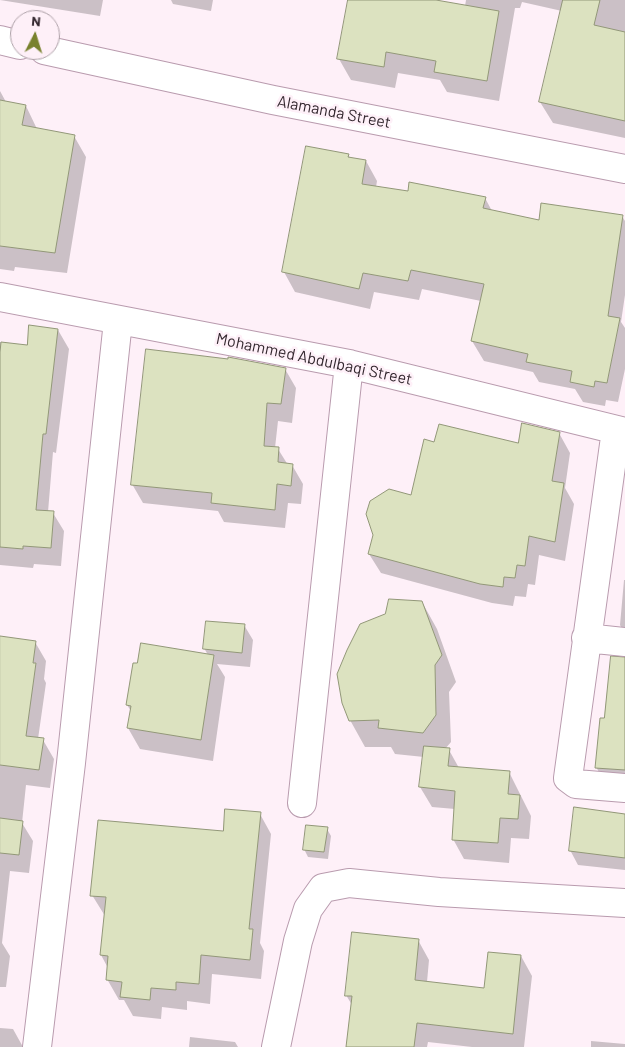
<!DOCTYPE html>
<html>
<head>
<meta charset="utf-8">
<style>
  body { margin:0 }
  #map { position:relative; width:625px; height:1047px; overflow:hidden; background:#fef0f8; font-family:Barlow,sans-serif }
  canvas { display:block }
  .north { position:absolute; left:10px; top:10px; width:50px; height:50px; box-sizing:border-box; background:#fef0f8; border:1px solid #ada0a7; border-radius:50%; rotate:5deg; font-size:14px; font-weight:700; line-height:20px; text-align:center; color:#33272e }
  .north::after { content:''; display:block; margin:auto; width:18px; height:22px; background:#78812d; clip-path:polygon(50% 0,100% 100%,50% 72%,0 100%) }
</style>
</head>
<body>
<div id="map">
<canvas width="625" height="1047"></canvas>
<div class="north">N</div>
</div>
<script>
const c = document.querySelector('canvas').getContext('2d');
c.lineJoin = 'round';
function fill(path, color) {
  c.fillStyle = color;
  c.fill(path, 'evenodd');
}
function stroke(path, color, width, dash) {
  c.strokeStyle = color;
  c.lineWidth = width;
  c.lineCap = dash ? 'butt' : 'round';
  c.setLineDash(dash || []);
  c.stroke(path);
}
function drawText(font, color, halo, rows, align = 'center') {
  c.font = font + ' Barlow,sans-serif';
  c.lineWidth = 5;
  c.setLineDash([]);
  c.textBaseline = 'middle';
  c.strokeStyle = halo;
  c.fillStyle = color;
  for (const [text, x, y, turn = 0] of rows) {
    c.save();
    c.translate(x, y);
    c.rotate((+turn || 0) * Math.PI / 180);
    c.textAlign = isNaN(turn) ? turn : align;
    if (halo) c.strokeText(text, 0, 0);
    c.fillText(text, 0, 0);
    c.restore();
  }
}
const shadow = new Path2D(`
  M 0,0 L 103,0 L 100,16 Z
  M 171,0 L 213,0 L 211,11 L 173,4 Z
  M 350,0 L 429,0 L 465,6 L 466,0 L 625,0 L 625,138 L 553,123 L 540,102 L 562,11 L 522,2 L 520,8 L 515,8 L 499,101 L 447,92 L 440,80 L 398,73 L 395,88 L 351,80 L 339,59 Z
  M 0,91 L 6,102 L 26,106 L 37,129 L 74,136 L 86,157 L 67,273 L 15,267 L 14,271 L 0,269 Z
  M 348,155 L 351,159 L 366,161 L 377,181 L 376,187 L 409,192 L 485,198 L 492,211 L 540,222 L 622,216 L 625,221 L 625,295 L 621,322 L 625,328 L 625,369 L 618,402 L 606,400 L 605,406 L 583,402 L 575,389 L 539,382 L 533,372 L 484,361 L 472,341 L 481,301 L 422,289 L 419,300 L 374,292 L 370,309 L 295,292 L 284,272 Z
  M 58,330 L 69,349 L 56,453 L 53,452 L 48,512 L 53,513 L 64,531 L 61,566 L 34,564 L 33,568 L 0,565 L 0,342 L 28,346 Z
  M 285,369 L 296,388 L 292,423 L 278,421 L 275,448 L 278,449 L 288,465 L 292,465 L 303,484 L 301,504 L 288,503 L 285,528 L 224,522 L 218,511 L 143,503 L 132,484 Z
  M 559,433 L 570,453 L 565,488 L 574,504 L 565,561 L 539,555 L 535,585 L 528,584 L 526,597 L 515,596 L 513,606 L 492,603 L 381,573 L 369,554 L 412,497 L 435,443 L 519,445 Z
  M 624,580 L 625,580 L 625,635 L 620,625 Z
  M 422,602 L 437,629 L 456,682 L 449,692 L 451,742 L 445,749 L 449,750 L 459,768 L 509,772 L 531,816 L 529,839 L 511,838 L 509,863 L 464,859 L 453,839 L 455,809 L 432,807 L 420,787 L 424,757 L 395,754 L 391,747 L 365,747 L 350,720 Z
  M 244,625 L 253,640 L 250,667 L 217,664 L 225,677 L 213,761 L 140,749 L 128,728 L 131,711 L 127,705 L 208,655 L 204,648 Z
  M 0,637 L 35,642 L 46,661 L 44,679 L 46,683 L 38,739 L 43,740 L 54,759 L 50,788 L 26,785 L 22,823 L 33,841 L 29,873 L 10,871 L 2,943 L 10,956 L 6,987 L 0,987 Z
  M 625,670 L 625,784 L 605,782 L 596,767 L 605,720 Z
  M 260,814 L 271,834 L 260,943 L 264,951 L 261,979 L 212,974 L 210,1004 L 187,1001 L 187,1010 L 162,1007 L 161,1019 L 133,1016 L 124,1000 L 119,1000 L 107,979 L 108,968 L 101,955 L 105,916 L 92,895 Z
  M 625,815 L 625,870 L 578,865 L 570,850 Z
  M 327,829 L 331,836 L 328,859 L 308,857 L 304,849 Z
  M 418,940 L 429,960 L 427,982 L 485,989 L 521,956 L 532,976 L 524,1047 L 472,1047 L 428,1042 L 427,1047 L 347,1047 L 352,1005 L 346,995 Z
  M 0,1028 L 13,1029 L 23,1047 L 0,1047 Z
  M 190,1037 L 235,1042 L 238,1047 L 189,1047 Z
  M 591,1041 L 625,1044 L 625,1047 L 591,1047 Z`);
const building = new Path2D(`
  M 348,0 L 436,0 L 499,11 L 487,81 L 434,72 L 436,61 L 386,52 L 384,67 L 337,59 Z
  M 563,0 L 600,0 L 594,25 L 625,32 L 625,121 L 539,102 Z
  M 0,100 L 26,105 L 22,125 L 75,135 L 55,253 L 0,246 Z
  M 306,146 L 349,154 L 348,157 L 366,160 L 362,184 L 408,191 L 409,182 L 486,197 L 483,208 L 539,220 L 541,203 L 623,215 L 608,316 L 620,318 L 607,383 L 595,381 L 594,387 L 570,382 L 572,371 L 526,362 L 528,354 L 471,341 L 484,284 L 411,270 L 408,281 L 363,273 L 359,289 L 282,272 Z
  M 29,325 L 58,329 L 46,434 L 43,434 L 36,510 L 54,511 L 51,548 L 23,546 L 23,549 L 0,547 L 0,352 L 1,342 L 27,345 Z
  M 146,349 L 228,359 L 228,357 L 286,368 L 281,404 L 267,403 L 264,446 L 279,447 L 278,462 L 293,464 L 291,486 L 277,484 L 275,510 L 211,503 L 212,493 L 131,485 Z
  M 522,423 L 560,432 L 552,481 L 564,483 L 555,542 L 529,536 L 525,566 L 517,565 L 515,578 L 504,577 L 503,587 L 480,584 L 368,554 L 373,535 L 366,514 L 370,501 L 389,489 L 411,495 L 424,439 L 434,442 L 439,424 L 518,443 Z
  M 389,599 L 422,601 L 442,655 L 435,665 L 436,715 L 423,733 L 378,728 L 379,720 L 349,721 L 342,703 L 337,674 L 347,650 L 360,624 L 385,614 Z
  M 206,621 L 245,624 L 242,653 L 203,649 Z
  M 0,636 L 36,641 L 33,663 L 36,663 L 26,736 L 44,738 L 39,770 L 0,765 Z
  M 141,643 L 214,655 L 201,740 L 127,728 L 131,706 L 126,705 L 133,663 L 137,663 Z
  M 611,656 L 625,657 L 625,770 L 595,768 L 600,718 L 604,718 Z
  M 424,746 L 450,748 L 448,766 L 510,771 L 508,794 L 520,795 L 518,819 L 500,818 L 498,843 L 452,840 L 455,791 L 419,787 Z
  M 574,807 L 625,814 L 625,858 L 569,851 Z
  M 225,809 L 261,812 L 249,929 L 253,929 L 250,960 L 201,955 L 199,984 L 176,982 L 176,990 L 151,988 L 150,1000 L 120,997 L 122,982 L 106,980 L 108,956 L 100,955 L 106,897 L 90,896 L 98,820 L 223,831 Z
  M 0,818 L 23,821 L 19,855 L 0,853 Z
  M 306,825 L 328,827 L 324,852 L 303,850 Z
  M 352,932 L 419,939 L 415,980 L 484,988 L 488,952 L 521,955 L 513,1034 L 417,1023 L 414,1047 L 346,1047 L 352,996 L 345,996 Z`);
const minor = new Path2D(`
  M 0,40 L 20,45
  M 44,50 L 273,100 L 625,169
  M 0,297 L 349,364 L 625,432
  M 616,430 L 568,778 L 576,784 L 625,788
  M 586,638 L 625,642
  M 302,803 L 349,364
  M 37,1047 L 71,763 L 118,321
  M 276,1047 L 298,941 L 308,909 L 323,888 L 349,883 L 439,892 L 625,903`);
const streetNames = [
  ["Alamanda Street",334,112,11],
  ["Mohammed Abdulbaqi Street",314,359,12]
];
fill(shadow, '#0003');
fill(building, '#dce2c0');
stroke(building, '#929778', 1);
stroke(minor, '#b99bae', 30);
stroke(minor, '#fff', 28);
drawText('16px', '#33272e', '#fef0f8', streetNames);
</script>
</body>
</html>
